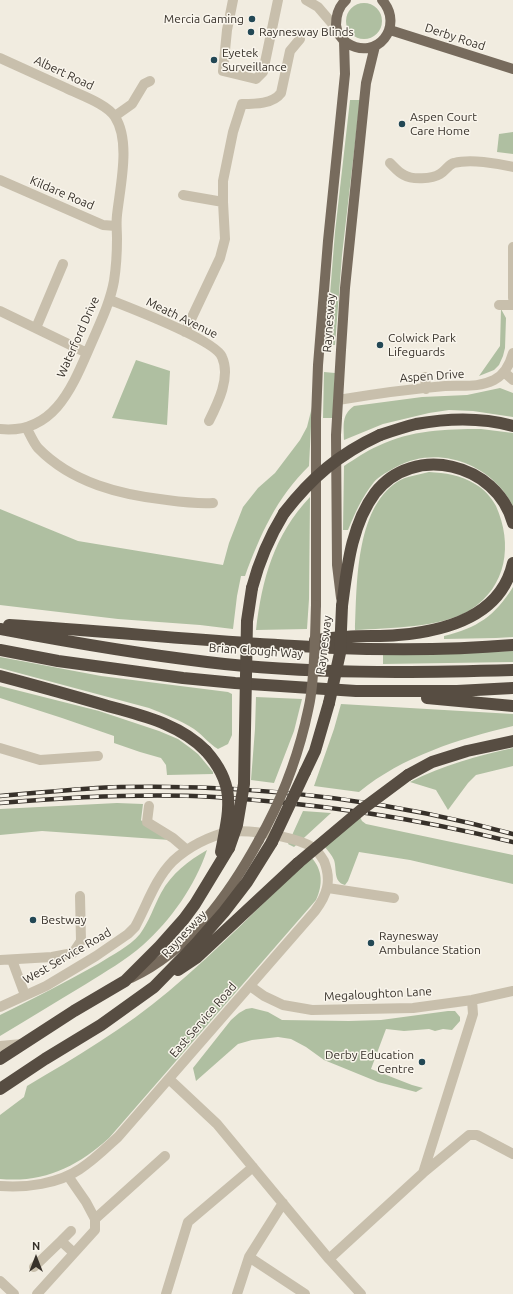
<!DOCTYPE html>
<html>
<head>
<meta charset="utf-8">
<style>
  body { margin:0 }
  #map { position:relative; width:513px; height:1294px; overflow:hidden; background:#f1ece0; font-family:Ubuntu,sans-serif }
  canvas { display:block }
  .north { position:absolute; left:16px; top:1238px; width:40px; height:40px; -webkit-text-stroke:3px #f9f5ec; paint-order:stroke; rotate:0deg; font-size:11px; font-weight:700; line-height:16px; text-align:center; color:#37312a }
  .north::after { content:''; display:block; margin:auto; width:14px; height:18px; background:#37312a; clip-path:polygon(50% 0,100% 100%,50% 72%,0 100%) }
</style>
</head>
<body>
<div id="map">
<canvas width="513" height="1294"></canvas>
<div class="north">N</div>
</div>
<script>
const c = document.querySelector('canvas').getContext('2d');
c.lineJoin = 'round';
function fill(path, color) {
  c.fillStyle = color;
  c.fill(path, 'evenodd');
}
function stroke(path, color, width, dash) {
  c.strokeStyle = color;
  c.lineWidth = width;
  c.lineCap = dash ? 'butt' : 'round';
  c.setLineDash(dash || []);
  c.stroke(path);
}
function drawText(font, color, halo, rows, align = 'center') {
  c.font = font + ' Ubuntu,sans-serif';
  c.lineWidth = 3;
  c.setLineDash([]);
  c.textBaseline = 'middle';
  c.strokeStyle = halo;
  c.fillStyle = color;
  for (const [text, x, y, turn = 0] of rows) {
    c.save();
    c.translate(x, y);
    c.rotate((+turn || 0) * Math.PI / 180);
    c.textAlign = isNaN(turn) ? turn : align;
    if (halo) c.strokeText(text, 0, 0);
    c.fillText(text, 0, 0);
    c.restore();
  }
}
const green = new Path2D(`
  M346 21a18 18 0 1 1 36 0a18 18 0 1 1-36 0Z
  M 350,100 L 360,100 L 342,255 L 335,345 L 326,344 L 335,232 Z
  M 513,132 L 513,154 L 497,152 L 499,134 Z
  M 501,309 L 506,318 L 505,348 L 503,356 L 499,365 L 494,370 L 479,376 L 500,346 Z
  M 136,360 L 170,371 L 167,425 L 112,418 Z
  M 324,372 L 335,373 L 333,418 L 323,418 Z
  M 500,388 L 513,393 L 513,417 L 473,411 L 449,410 L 429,413 L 383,424 L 344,440 C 344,426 341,415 354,406 L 422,397 L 467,395 Z
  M 312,407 L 309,466 C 277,497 260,535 245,576 L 241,576 L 237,596 L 233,629 L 200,625 L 118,619 L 0,605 L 0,509 L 78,541 L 223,565 L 229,543 L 243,507 L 258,488 L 275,473 L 300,440 L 307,427 Z
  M 481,429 L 513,433 L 513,506 C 509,499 505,492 499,486 C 473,458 430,448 396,467 C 389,471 379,476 374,482 C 362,497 355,513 348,530 L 343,530 L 344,466 C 355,459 366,451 378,446 C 411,430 446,429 481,429 Z
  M 429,472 C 445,473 461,475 475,484 C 484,489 491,497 496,506 C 513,544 507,587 470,610 C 441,628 389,628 355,630 C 357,585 355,510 397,482 C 406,476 418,475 429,472 Z
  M 310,497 L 309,599 L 307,629 L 256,630 C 262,579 274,535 310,497 Z
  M 513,587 L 513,637 L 496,638 L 444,639 L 444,636 C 477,628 495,616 513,587 Z
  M 513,651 L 513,662 L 383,664 L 383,655 Z
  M 0,657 L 101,676 L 228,692 L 232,694 L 232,735 L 228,744 L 218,749 C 209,744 203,735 194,729 C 180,720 164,714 149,708 L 0,668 Z
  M 0,686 L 99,711 L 159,731 L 178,739 L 189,747 L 198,754 L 213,772 L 213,774 L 167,775 L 166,765 L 161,758 L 140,752 L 114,743 L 114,736 L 62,718 L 0,698 Z
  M 256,697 L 302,699 L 294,731 L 274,783 L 251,780 L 255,729 Z
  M 341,704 L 513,714 L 513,726 C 459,739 403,756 359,792 L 314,786 L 334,729 Z
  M 513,748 L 513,766 L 476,775 L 468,783 L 448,810 L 436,790 L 410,782 C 443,765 477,756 513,748 Z
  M 117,803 L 143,804 L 141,820 L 147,827 L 170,840 L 42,831 L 0,835 L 0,809 Z
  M 303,811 L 331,813 L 294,847 L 288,844 Z
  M 360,817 L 362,821 L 366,824 L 513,855 L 513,884 L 410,860 L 359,852 L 348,881 L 345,885 C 333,882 337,869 334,860 C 332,855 328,851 324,846 Z
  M 207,850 C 195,886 171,920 143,945 C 126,960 105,972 86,984 C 57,1001 29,1019 0,1036 L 0,1015 C 33,999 66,982 98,964 C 112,955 129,947 140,934 C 149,922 154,906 161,893 C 172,873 188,861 207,850 Z
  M 311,857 C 323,870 323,885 316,900 L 109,1138 C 77,1167 44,1183 0,1179 L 0,1115 L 24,1097 L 27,1086 C 76,1057 125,1028 169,991 C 219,949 264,902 311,857 Z
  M 252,1008 L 268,1012 L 282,1020 L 349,1021 L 381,1020 L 448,1011 L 455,1011 L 460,1017 L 460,1021 L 452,1030 L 443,1029 L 435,1031 L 429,1029 L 404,1031 L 386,1029 L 371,1069 L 412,1085 L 423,1088 L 416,1092 L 378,1082 L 324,1060 L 306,1047 L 291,1039 L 278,1037 L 252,1040 L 238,1044 L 196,1081 L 193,1068 L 231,1020 L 239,1013 L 246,1009 Z`);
const minor = new Path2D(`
  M 233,0 L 227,30 L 223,71 L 256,79 L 263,72 L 278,0
  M 306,0 L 318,7 L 336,28
  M 0,58 C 22,68 44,78 66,88 C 80,95 107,104 115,117 C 131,141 120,187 117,215 C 116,223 117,231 117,239 C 117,253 116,268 114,281 C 110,303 100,323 91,344 C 73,385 55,435 0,429
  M 115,116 L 132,104 L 144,84 L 150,81
  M 390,163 C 394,167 399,173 404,175 C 412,180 432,179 440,174 C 445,171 449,164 454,163 C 470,159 497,163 513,167
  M 0,180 L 103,225 L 116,226
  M 183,195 L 223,202
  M 513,247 L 513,298
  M 110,300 C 130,308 215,340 222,357 C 231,377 218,403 209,421
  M 499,305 L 513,305
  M 0,311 L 87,353
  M 36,328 L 63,264
  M 185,332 L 220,258 L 225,239 L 223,202 L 223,181 L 233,132 L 242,104 C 255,104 273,104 281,93 L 290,51 L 300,39
  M 504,372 L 513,380
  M 425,377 L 426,389
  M 338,400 C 374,394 410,389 445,386 C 463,385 478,388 494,380 C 504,375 510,364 513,353
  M 26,427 C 30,434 33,442 38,448 C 72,483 121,495 167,500 C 182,502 197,504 213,503
  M 0,748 L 40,760 L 98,756
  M 149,806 L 147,822 L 173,838 L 187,850
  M 328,888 L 394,898
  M 0,960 L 52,957 L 73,953 L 81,941 L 80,896
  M 12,960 L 25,995
  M 250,986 L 264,996 L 283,1005 L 312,1010 L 413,1008 L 472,1000 L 513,991
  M 0,1007 L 46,986 L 96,956 L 128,934 L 135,927 C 147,905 155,879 173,861 C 188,847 209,836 229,832 C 244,830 260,832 275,835 C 288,838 301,840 312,847 C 317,850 321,856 324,861 C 332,881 327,895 315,911 L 118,1137 C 106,1148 94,1160 80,1169 C 58,1184 26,1188 0,1186
  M 0,1046 L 22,1044
  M 169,1079 L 217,1124 L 329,1259 L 423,1173 L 473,1014 L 472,1000
  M 423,1173 L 469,1135 L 477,1135 L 513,1154
  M 95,1219 L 165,1156
  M 61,1241 L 71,1231
  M 249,1257 L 305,1294
  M 329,1259 L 361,1294
  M 34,1267 L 61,1241 L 74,1253
  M 0,1281 L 14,1294
  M 37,1294 L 95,1230 L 95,1219 L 86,1202 L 68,1176
  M 166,1294 L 188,1222 L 253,1167
  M 237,1294 L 249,1257 L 283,1203`);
const major = new Path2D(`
  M 346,0 C 338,7 336,15 336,25 C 337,33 341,39 347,43 C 377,62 405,26 382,0
  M 390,30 L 513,69
  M 341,598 L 337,565 L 336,435 L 341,350 L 345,288 L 366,83 L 375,46
  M 316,605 L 316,418 L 318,365 L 328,241 L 345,74 L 344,41
  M 131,978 C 189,951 229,895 259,840`);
const highway = new Path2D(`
  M 380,435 C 392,431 404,427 416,424 C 448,418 481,417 513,426
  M 252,588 C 259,561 270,536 284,513
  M 342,606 C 347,569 351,525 375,493 C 413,443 497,463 513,523
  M 9,625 C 177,635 345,659 513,645
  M 0,629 C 69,642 137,654 207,662 C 308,674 411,673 513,670
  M 315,640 C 325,639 336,637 346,637 C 363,635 381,637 398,635 C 446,631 501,616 513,563
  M 0,650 L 58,661 L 183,678 L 235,683 L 356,691 L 457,691 L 513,688
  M 0,676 C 34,685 67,694 101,704 C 138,715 178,722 206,751
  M 427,698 L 513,706
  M 305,772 L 315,751 L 329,703
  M 408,775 L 432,762 L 467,751 L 513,741
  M 178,970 L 196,958 L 298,863
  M 0,1059 L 74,1011 L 125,981 L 160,946 L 184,919 L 195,904 L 229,848
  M 0,1089 L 45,1059 L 101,1025 L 154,987 L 195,945 L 224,912 L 247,882 L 272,842`);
const rail = new Path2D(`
  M 0,796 C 40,793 80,788 121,787 C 254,784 385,799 513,834
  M 0,803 C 71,797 143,793 214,797 C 315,803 415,818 513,842`);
const majorBridge = new Path2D(`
  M 259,840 C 280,803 295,765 305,724 C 307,714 310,704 311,694 C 315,664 315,635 316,605`);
const highwayBridge = new Path2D(`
  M 284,513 C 312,477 339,454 380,435
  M 329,703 L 340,653 L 342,606
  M 206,751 C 237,786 229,810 221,852
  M 272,842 L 305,772
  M 229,848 L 237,825 L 244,784 L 247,621 L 252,588
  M 298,863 L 361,810 L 408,775`);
const markers = [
  [252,19,4,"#234855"],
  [251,32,4,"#234855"],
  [214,60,4,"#234855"],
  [402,124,4,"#234855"],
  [380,345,4,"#234855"],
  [33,920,4,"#234855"],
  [371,943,4,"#234855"],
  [422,1062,4,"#234855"]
];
const poiNames = [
  ["Mercia Gaming",244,19,"right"],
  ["Raynesway Blinds",259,32],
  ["Eyetek",222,53],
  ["Surveillance",222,67],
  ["Aspen Court",410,117],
  ["Care Home",410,131],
  ["Colwick Park",388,338],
  ["Lifeguards",388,352],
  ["Bestway",41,920],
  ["Raynesway",379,936],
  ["Ambulance Station",379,950],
  ["Derby Education",414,1055,"right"],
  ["Centre",414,1069,"right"]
];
const streetNames = [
  ["Derby Road",455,37,18],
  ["Albert Road",64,73,25],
  ["Kildare Road",62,193,23],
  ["Meath Avenue",182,318,26],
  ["Raynesway",329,323,-86],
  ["Waterford Drive",78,337,-66],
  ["Aspen Drive",432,376,-4],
  ["Raynesway",324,645,-83],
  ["Brian Clough Way",256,651,4],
  ["Raynesway",184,934,-47],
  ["West Service Road",67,956,-30],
  ["Megaloughton Lane",378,994,-3],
  ["East Service Road",203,1020,-49]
];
fill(green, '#afbfa1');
stroke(minor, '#c8bfac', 10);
stroke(major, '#776b5d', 10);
stroke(highway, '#574d42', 12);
stroke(rail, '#37312a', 4.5);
stroke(rail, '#f9f5ec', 3, [9]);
stroke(majorBridge, '#776b5d', 10);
stroke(highwayBridge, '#574d42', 12);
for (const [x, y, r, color] of markers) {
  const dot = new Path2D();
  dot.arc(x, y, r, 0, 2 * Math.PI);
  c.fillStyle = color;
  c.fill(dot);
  stroke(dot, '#f9f5ec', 1.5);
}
drawText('12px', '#37312a', '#f9f5ec', poiNames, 'left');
drawText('12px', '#37312a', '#f9f5ec', streetNames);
</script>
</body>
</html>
